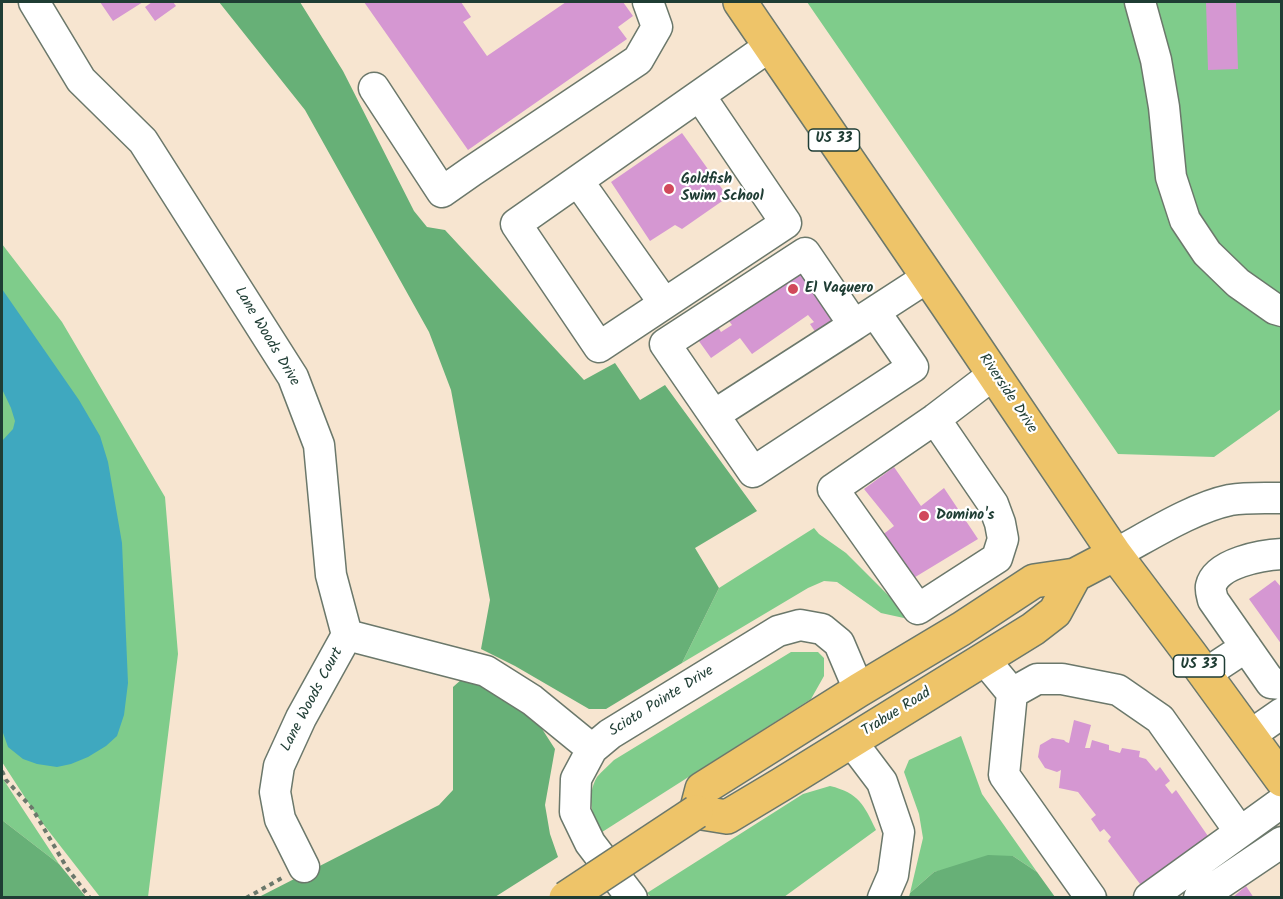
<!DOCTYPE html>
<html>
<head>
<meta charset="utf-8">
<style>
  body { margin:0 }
  #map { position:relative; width:1283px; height:899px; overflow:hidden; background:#f7e5d0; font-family:Kalam,sans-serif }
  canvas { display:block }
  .frame { position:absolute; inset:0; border:3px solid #1f3d34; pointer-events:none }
</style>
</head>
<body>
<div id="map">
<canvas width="1283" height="899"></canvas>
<div class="frame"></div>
</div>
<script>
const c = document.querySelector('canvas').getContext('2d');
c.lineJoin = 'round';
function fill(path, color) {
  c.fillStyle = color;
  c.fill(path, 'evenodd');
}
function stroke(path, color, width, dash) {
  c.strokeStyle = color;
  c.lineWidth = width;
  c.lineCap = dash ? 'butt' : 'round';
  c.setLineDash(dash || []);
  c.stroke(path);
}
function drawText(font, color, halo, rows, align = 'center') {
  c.font = font + ' Kalam,sans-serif';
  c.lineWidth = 4.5;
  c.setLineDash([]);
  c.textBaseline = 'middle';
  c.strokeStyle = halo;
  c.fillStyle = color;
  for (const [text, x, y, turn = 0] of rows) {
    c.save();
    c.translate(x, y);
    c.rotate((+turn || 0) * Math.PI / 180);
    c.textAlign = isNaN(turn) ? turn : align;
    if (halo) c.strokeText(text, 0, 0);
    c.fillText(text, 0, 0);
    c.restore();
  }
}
const green = new Path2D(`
  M 807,2 L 1281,2 L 1281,409 L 1214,457 L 1118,454 Z
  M 2,244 L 62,322 L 165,497 L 178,654 L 148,897 L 100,897 L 37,816 L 2,762 Z
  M 814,528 L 819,534 L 846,553 L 913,620 L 881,613 L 837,582 L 824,581 L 808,588 L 682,663 L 719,588 Z
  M 791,652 L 818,652 L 824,658 L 824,676 L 811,699 L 599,834 C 593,816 586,795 597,777 C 602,771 609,765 614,760 Z
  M 961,736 L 982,794 L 1037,872 L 1013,856 L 934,872 L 910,893 L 923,838 L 919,814 L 904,772 L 909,760 Z
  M 2,777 L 5,782 L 59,864 L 2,820 Z
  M 830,786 C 859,793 864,805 876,830 L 784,897 L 652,898 L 647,893 L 803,794 Z`);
const forest = new Path2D(`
  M 219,2 L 300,2 L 343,71 L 414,211 L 427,227 L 445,230 L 584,380 L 615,363 L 640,400 L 665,385 L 757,511 L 695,548 L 719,588 L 682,663 L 606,709 L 589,709 L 515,666 L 481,649 L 490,600 L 451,390 L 429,332 L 305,110 Z
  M 462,679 L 515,699 L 535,718 L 555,749 L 545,805 L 550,834 L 558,857 L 495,897 L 257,898 L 439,805 L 453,790 L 453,687 Z
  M 2,820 L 59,864 L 86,897 L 2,897 Z
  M 988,855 L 1013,856 L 1037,872 L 1055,897 L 909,897 L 910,893 L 934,872 Z`);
const water = new Path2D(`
  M 2,289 L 79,400 L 100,436 L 108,462 L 122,543 L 128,683 L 124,715 L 117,736 L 106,746 L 88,757 L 71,764 L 57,767 L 37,764 L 23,759 L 8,747 L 2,730 L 2,441 L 13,429 L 15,421 L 11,408 L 2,389 Z`);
const building = new Path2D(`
  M 100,2 L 143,2 L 113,21 Z
  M 152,2 L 173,2 L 176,6 L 155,21 L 145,7 Z
  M 364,2 L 461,2 L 471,17 L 463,22 L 487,56 L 566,2 L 623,2 L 633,16 L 618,27 L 627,39 L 468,150 Z
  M 1206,2 L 1236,2 L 1238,69 L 1208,70 Z
  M 682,133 L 728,197 L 682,229 L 675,225 L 650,241 L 611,182 Z
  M 803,264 L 840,317 L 816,333 L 810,324 L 814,322 L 808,315 L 752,354 L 740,338 L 711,358 L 696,337 L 716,324 L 721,332 L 732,325 L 726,317 Z
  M 894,467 L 921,506 L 944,488 L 978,539 L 907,582 L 877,539 L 894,526 L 864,489 Z
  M 1275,580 L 1282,588 L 1282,645 L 1249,599 Z
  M 1074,720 L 1091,725 L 1085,748 L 1090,748 L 1092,740 L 1109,745 L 1109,750 L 1120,753 L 1122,748 L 1140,751 L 1139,757 L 1146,759 L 1156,771 L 1160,767 L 1170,781 L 1165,785 L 1172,794 L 1176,790 L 1210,839 L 1143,888 L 1108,841 L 1111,837 L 1104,829 L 1100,832 L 1091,819 L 1096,815 L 1078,792 L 1059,788 L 1061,770 L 1057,772 L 1045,768 L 1038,757 L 1040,745 L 1052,738 L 1064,740 L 1066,742 L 1069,743 Z
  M 1246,886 L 1254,898 L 1232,898 Z`);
const path = new Path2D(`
  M 2,771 L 6,780 L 32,808 L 67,868 L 90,898
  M 246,898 L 282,878`);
const minor = new Path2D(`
  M 34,2 L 81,80 L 143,141 L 293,377 L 319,445 L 331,575 L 347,635 L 486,671 L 532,700 L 592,749
  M 1140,2 L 1156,60 L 1164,107 L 1171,177 L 1185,220 L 1207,253 L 1238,283 L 1275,309 L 1282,311
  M 374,88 L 442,192 L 472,171 L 638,60 L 657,27 L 648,2
  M 700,96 L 786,223 L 599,347 L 516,224 L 770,46
  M 578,181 L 664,303
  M 875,312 L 913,367 L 753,472 L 665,344 L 805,253 L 854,325 L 928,277
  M 714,415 L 854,325
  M 935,419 L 993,504 L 1000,523 L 1003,539 L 997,558 L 918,609 L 833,489 L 935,419 L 994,374
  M 1115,554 C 1149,536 1192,508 1230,500 C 1247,497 1264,498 1282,498
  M 1282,554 C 1262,555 1216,563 1211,586 C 1210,590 1212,596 1213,600 L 1271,683 L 1282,684
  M 984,659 L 1012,693 L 1004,775 L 1091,898
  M 1205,674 L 1246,647
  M 1012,693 L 1037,679 L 1062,679 L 1118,690 L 1160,719 L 1240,832
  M 1249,736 L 1282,713
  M 851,741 L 882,782 L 899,832 L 893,875 L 883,898
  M 304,867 L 280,819 L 275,792 L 279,766 L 301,718 L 347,635
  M 632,898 L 590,843 L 575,812 L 576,779 L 592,749 L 610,734 L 778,631 L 800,625 L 822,629 L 839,643 L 859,690
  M 1149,898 L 1282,802
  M 1199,898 L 1282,842`);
const major = new Path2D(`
  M 740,2 L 947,305 L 1115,554 L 1191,655 L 1282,780
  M 1075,575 L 1055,612 L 1033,629 L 782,784 L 727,817 L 696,812 L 702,789 L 859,690 L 961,629 L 1034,581 L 1075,575 L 1115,554`);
const majorBridge = new Path2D(`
  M 566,898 L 696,812`);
const markers = [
  [669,189,6,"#d1495b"],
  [793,289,6,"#d1495b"],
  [924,516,6,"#d1495b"]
];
const shields = [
  [834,140,51],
  [1199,666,51]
];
const shieldNames = [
  ["US 33",834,140],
  ["US 33",1199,666]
];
const poiNames = [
  ["Goldfish",681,180],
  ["Swim School",681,197],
  ["El Vaquero",805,289],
  ["Domino's",936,516]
];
const streetNames = [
  ["Lane Woods Drive",266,337,59],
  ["Riverside Drive",1007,394,56],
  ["Lane Woods Court",313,700,-62],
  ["Scioto Pointe Drive",662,702,-32],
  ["Trabue Road",897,713,-32]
];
fill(green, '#7fcc8b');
fill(forest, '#67b077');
fill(water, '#3fa8bf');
fill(building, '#d597d2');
stroke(minor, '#6b786b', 33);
stroke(major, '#6b786b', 36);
stroke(path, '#6b786b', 4, [4.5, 4.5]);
stroke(minor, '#fff', 30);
stroke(major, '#eec469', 33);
stroke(majorBridge, '#6b786b', 36, []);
stroke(majorBridge, '#eec469', 33);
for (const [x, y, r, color] of markers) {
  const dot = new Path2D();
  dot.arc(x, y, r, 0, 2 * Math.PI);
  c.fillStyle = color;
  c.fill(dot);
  stroke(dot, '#fff', 2);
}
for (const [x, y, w] of shields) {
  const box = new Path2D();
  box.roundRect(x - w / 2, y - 11, w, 22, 4.5);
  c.fillStyle = '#fff';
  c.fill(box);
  stroke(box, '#1f3d34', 1.5);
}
drawText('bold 14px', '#1f3d34', null, shieldNames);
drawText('bold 15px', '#1f3d34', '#fff', poiNames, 'left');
drawText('15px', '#1f3d34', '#fff', streetNames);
</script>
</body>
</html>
